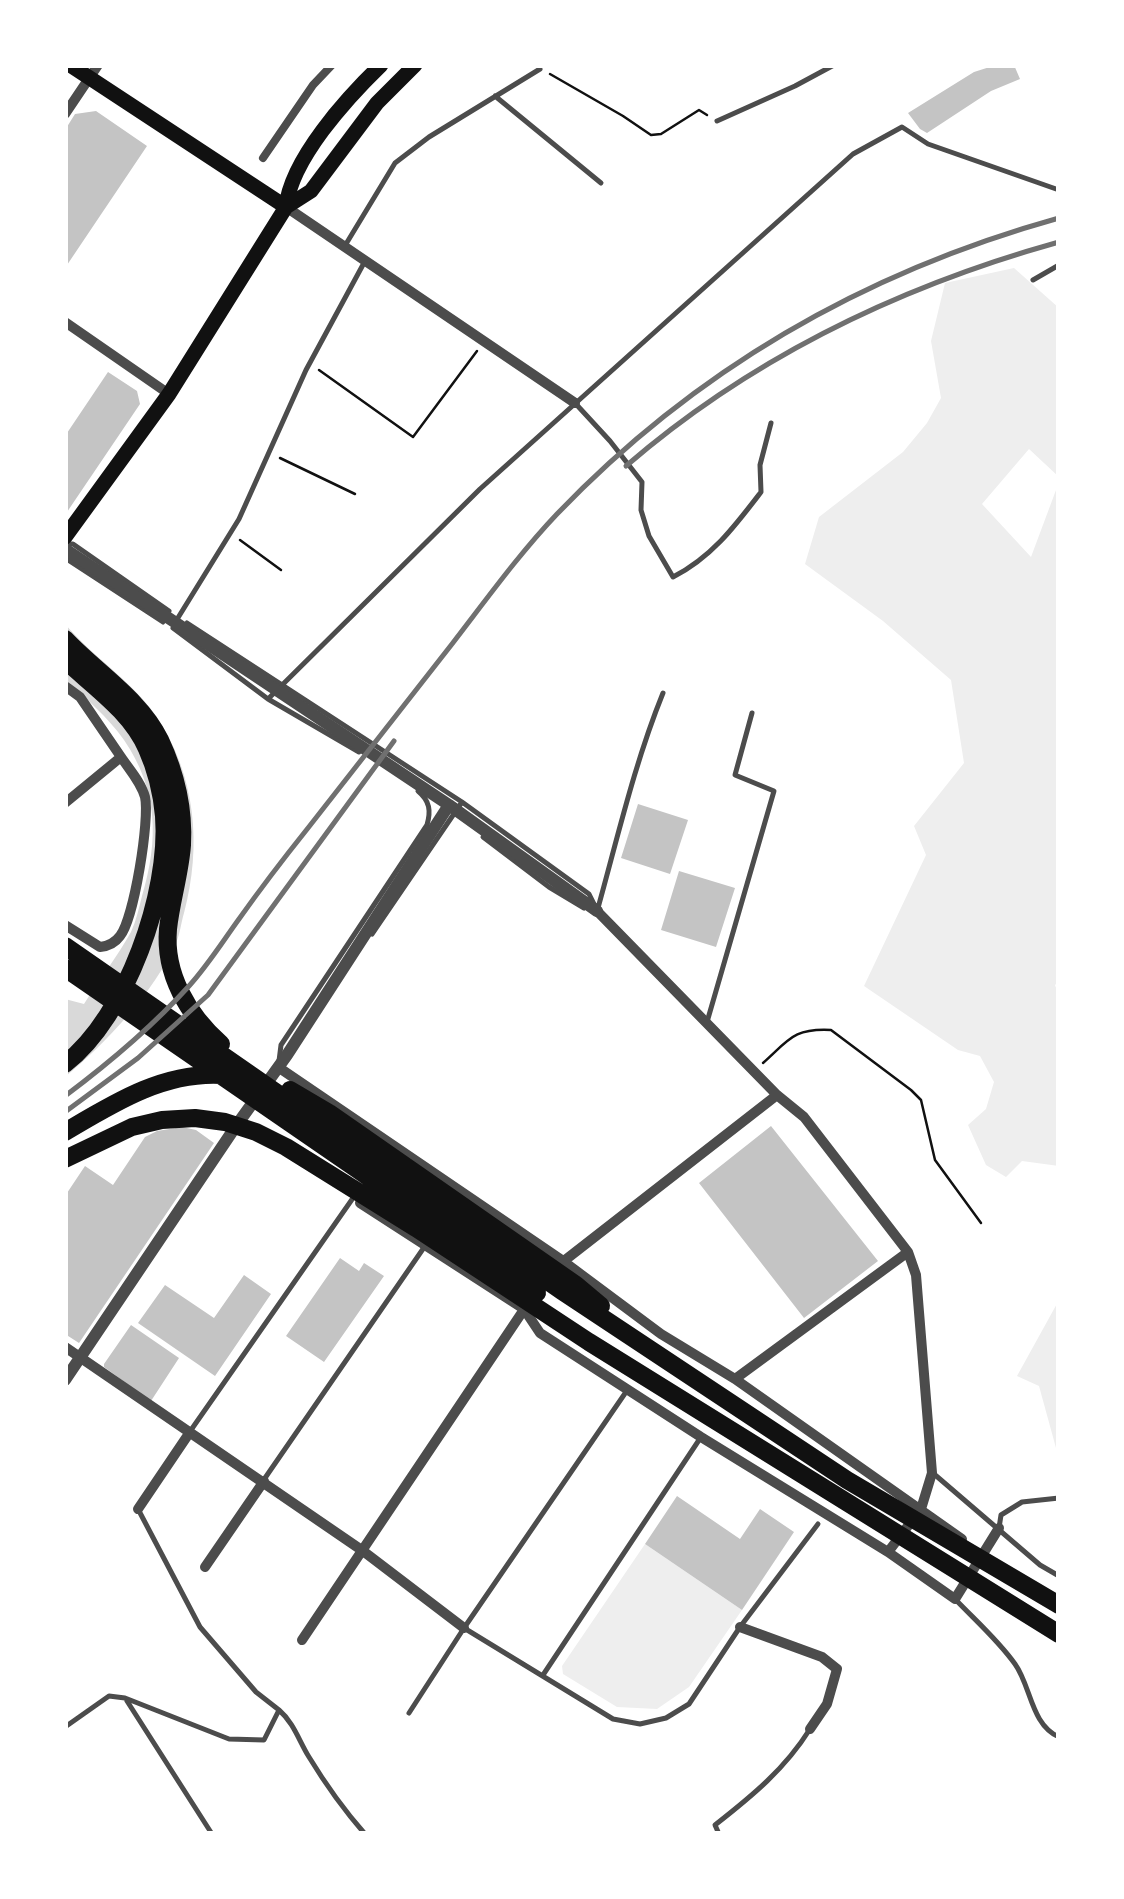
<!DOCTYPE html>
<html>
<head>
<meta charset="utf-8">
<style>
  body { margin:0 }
  #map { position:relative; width:1124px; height:1899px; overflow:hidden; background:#fff; font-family:Montserrat,sans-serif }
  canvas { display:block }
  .frame { position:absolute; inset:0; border:68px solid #fff; pointer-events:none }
</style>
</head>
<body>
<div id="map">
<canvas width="1124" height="1899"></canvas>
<div class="frame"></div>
</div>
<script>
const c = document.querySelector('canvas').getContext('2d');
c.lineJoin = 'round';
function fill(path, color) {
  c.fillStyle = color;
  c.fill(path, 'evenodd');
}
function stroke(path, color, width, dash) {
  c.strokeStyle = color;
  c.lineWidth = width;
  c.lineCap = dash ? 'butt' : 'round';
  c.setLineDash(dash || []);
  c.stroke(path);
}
const green = new Path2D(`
  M 1014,268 L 1059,308 L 1059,477 L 1029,449 L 982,504 L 1031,557 L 1059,482 L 1059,981 L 1055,985 L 1059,996 L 1059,1166 L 1022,1161 L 1006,1177 L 986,1165 L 968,1125 L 986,1109 L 994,1082 L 980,1056 L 958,1050 L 864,986 L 926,855 L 914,826 L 964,763 L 951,680 L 883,621 L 805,564 L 819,517 L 903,452 L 927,423 L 941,398 L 931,341 L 945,283 Z
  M 1059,1300 L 1059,1448 L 1056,1448 L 1039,1386 L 1017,1376 Z
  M 645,1544 L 742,1610 L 689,1687 L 657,1709 L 617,1707 L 563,1674 L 562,1666 Z`);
const water = new Path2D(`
  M 65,624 C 93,657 132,681 156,716 C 196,775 202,846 184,913 C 181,923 180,934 176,943 C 155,991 105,1044 65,1077 L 65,999 L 84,1004 C 99,980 117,957 131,932 C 136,921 139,908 142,896 C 159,839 158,790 124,740 C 108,717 85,698 65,679 Z`);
const building = new Path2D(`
  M 996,65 L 1014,65 L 1020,79 L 991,91 L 927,133 L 920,129 L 908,113 L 974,72 Z
  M 96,111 L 147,146 L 65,268 L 65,130 L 75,114 Z
  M 108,372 L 137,391 L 140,404 L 65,515 L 65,436 Z
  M 638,804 L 688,820 L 670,874 L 621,858 Z
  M 679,871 L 735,888 L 716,947 L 661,930 Z
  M 771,1126 L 878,1261 L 804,1318 L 699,1183 Z
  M 182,1127 L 196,1130 L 214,1143 L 79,1343 L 65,1334 L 65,1196 L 85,1166 L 113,1185 L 145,1137 L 157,1131 Z
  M 340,1258 L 359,1271 L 364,1263 L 384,1276 L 324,1362 L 286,1336 Z
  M 244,1275 L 271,1294 L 215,1376 L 138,1323 L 165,1285 L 214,1318 Z
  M 131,1325 L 179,1358 L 151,1401 L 104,1367 L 104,1364 Z
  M 677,1496 L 740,1539 L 760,1509 L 794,1532 L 742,1610 L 645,1544 Z`);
const path = new Path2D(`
  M 550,74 L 623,116 L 651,135 L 661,134 L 699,110 L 707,115
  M 319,370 L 413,437 L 477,351
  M 280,458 L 355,494
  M 240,540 L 281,570
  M 763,1063 C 789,1040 793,1028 831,1030 L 911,1090 L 921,1100 L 935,1160 L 981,1223`);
const service = new Path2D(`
  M 495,96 L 601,183
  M 717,121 L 795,86 L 834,65
  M 346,244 L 395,163 L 429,137 L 540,69
  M 1033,280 L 1059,265
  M 575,403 L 610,441 L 642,482 L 641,510 L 649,536 L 673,577 C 712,557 735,526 761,492 L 760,465 L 771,423
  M 65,544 L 73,544 L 169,611
  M 65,558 L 163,622
  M 176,621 L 239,519 L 306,370 L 365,261
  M 187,623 L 462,802 L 372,934
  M 173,628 L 268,699 L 359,752
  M 268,699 L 480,489 L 853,154 L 902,127 L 928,144 L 1059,190
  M 462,802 L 589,894 L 594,904
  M 483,837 L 549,887 L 584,908
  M 598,908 C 618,836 635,762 663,693
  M 707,1022 L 774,791 L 735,775 L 752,713
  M 279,1061 L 281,1045 L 427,825 C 431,811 430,801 418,791
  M 191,1430 L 353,1198
  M 934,1474 L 1040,1565 L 1059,1576
  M 265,1478 L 425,1246
  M 999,1528 L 1001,1515 L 1022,1502 L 1059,1498
  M 955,1599 C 975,1620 998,1640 1015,1664 C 1031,1686 1031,1725 1059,1737
  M 464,1628 L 613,1719 L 640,1724 L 666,1718 L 689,1704 L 740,1627 L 818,1524
  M 543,1675 L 701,1437
  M 127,1701 L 212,1834
  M 279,1710 C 294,1723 299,1741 309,1757 C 326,1785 344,1810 365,1834
  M 409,1713 L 464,1628 L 628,1389
  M 65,1727 L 109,1696 L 125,1698 L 229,1739 L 264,1740 L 279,1710 L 256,1692 L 200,1627 L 138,1509
  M 719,1834 L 715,1825 C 752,1796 785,1769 810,1729`);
const pedestrian = new Path2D(`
  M 263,158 L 313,85 L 332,65`);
const minor = new Path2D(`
  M 65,114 L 98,65
  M 286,207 L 575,403
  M 65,322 L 169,394
  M 65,686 L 80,697 L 121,757 L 65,803
  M 597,911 L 777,1095 L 804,1117 L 908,1252 L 916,1275 L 932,1473 L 921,1509 L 888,1552
  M 65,925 L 100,947 C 109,946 115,943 120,936 C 134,919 150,819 145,797 C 141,782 129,769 121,757
  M 278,1067 L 563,1261 L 661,1334 L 735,1379 L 962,1539
  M 360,1203 L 524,1309 L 540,1333 L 701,1437 L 888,1552 L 955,1599 L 999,1528
  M 560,1264 L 777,1095
  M 65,1347 L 363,1551 L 464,1628
  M 735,1379 L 908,1252
  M 138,1509 L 190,1432
  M 205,1567 L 264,1481
  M 740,1627 L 822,1657 L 837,1669 L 827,1704 L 810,1729
  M 302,1640 L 527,1305`);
const tertiary = new Path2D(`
  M 65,549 L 449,805 L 597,911
  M 65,1380 L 236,1126 L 287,1055 L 449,805`);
const primary = new Path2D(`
  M 70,65 L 286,207
  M 286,207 C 291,159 347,98 381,65
  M 65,537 L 169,394 L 286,207 L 311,191 L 377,103 L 415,65`);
const motorway = new Path2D(`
  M 65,639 C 96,672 140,699 160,740 C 175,772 184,809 182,845 C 180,873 171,901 168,929 C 164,974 188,1015 221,1044
  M 65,660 C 94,687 131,712 147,749 C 156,769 162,794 164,816 C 170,892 127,1016 65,1064
  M 65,946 L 562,1291 L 847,1480 L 1059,1605
  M 65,968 L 537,1293
  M 290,1090 L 329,1113 L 576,1285 L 601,1306
  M 65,1132 C 114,1103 163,1072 221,1075
  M 65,1159 L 132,1127 L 162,1120 L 195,1118 L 225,1122 L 256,1132 L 286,1147 L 416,1228 L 589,1342 L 1059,1634`);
const rail = new Path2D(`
  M 626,466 C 751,358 901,286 1059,242
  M 65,1096 C 109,1063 152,1027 189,986 C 208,965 223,941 239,919 C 261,888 284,858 308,828 C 356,767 404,705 452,644 C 486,600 519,554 557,514 C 697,368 865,272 1059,218
  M 65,1112 L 138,1058 L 208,995 L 394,741`);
fill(green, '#eee');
fill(water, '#d9d9d9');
fill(building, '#c4c4c4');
stroke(path, '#111', 2.5);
stroke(service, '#4c4c4c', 5);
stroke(pedestrian, '#4c4c4c', 8);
stroke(minor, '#4c4c4c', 10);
stroke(tertiary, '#4c4c4c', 12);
stroke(primary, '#111', 15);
stroke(motorway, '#111', 18);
stroke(rail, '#707070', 5);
</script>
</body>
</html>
